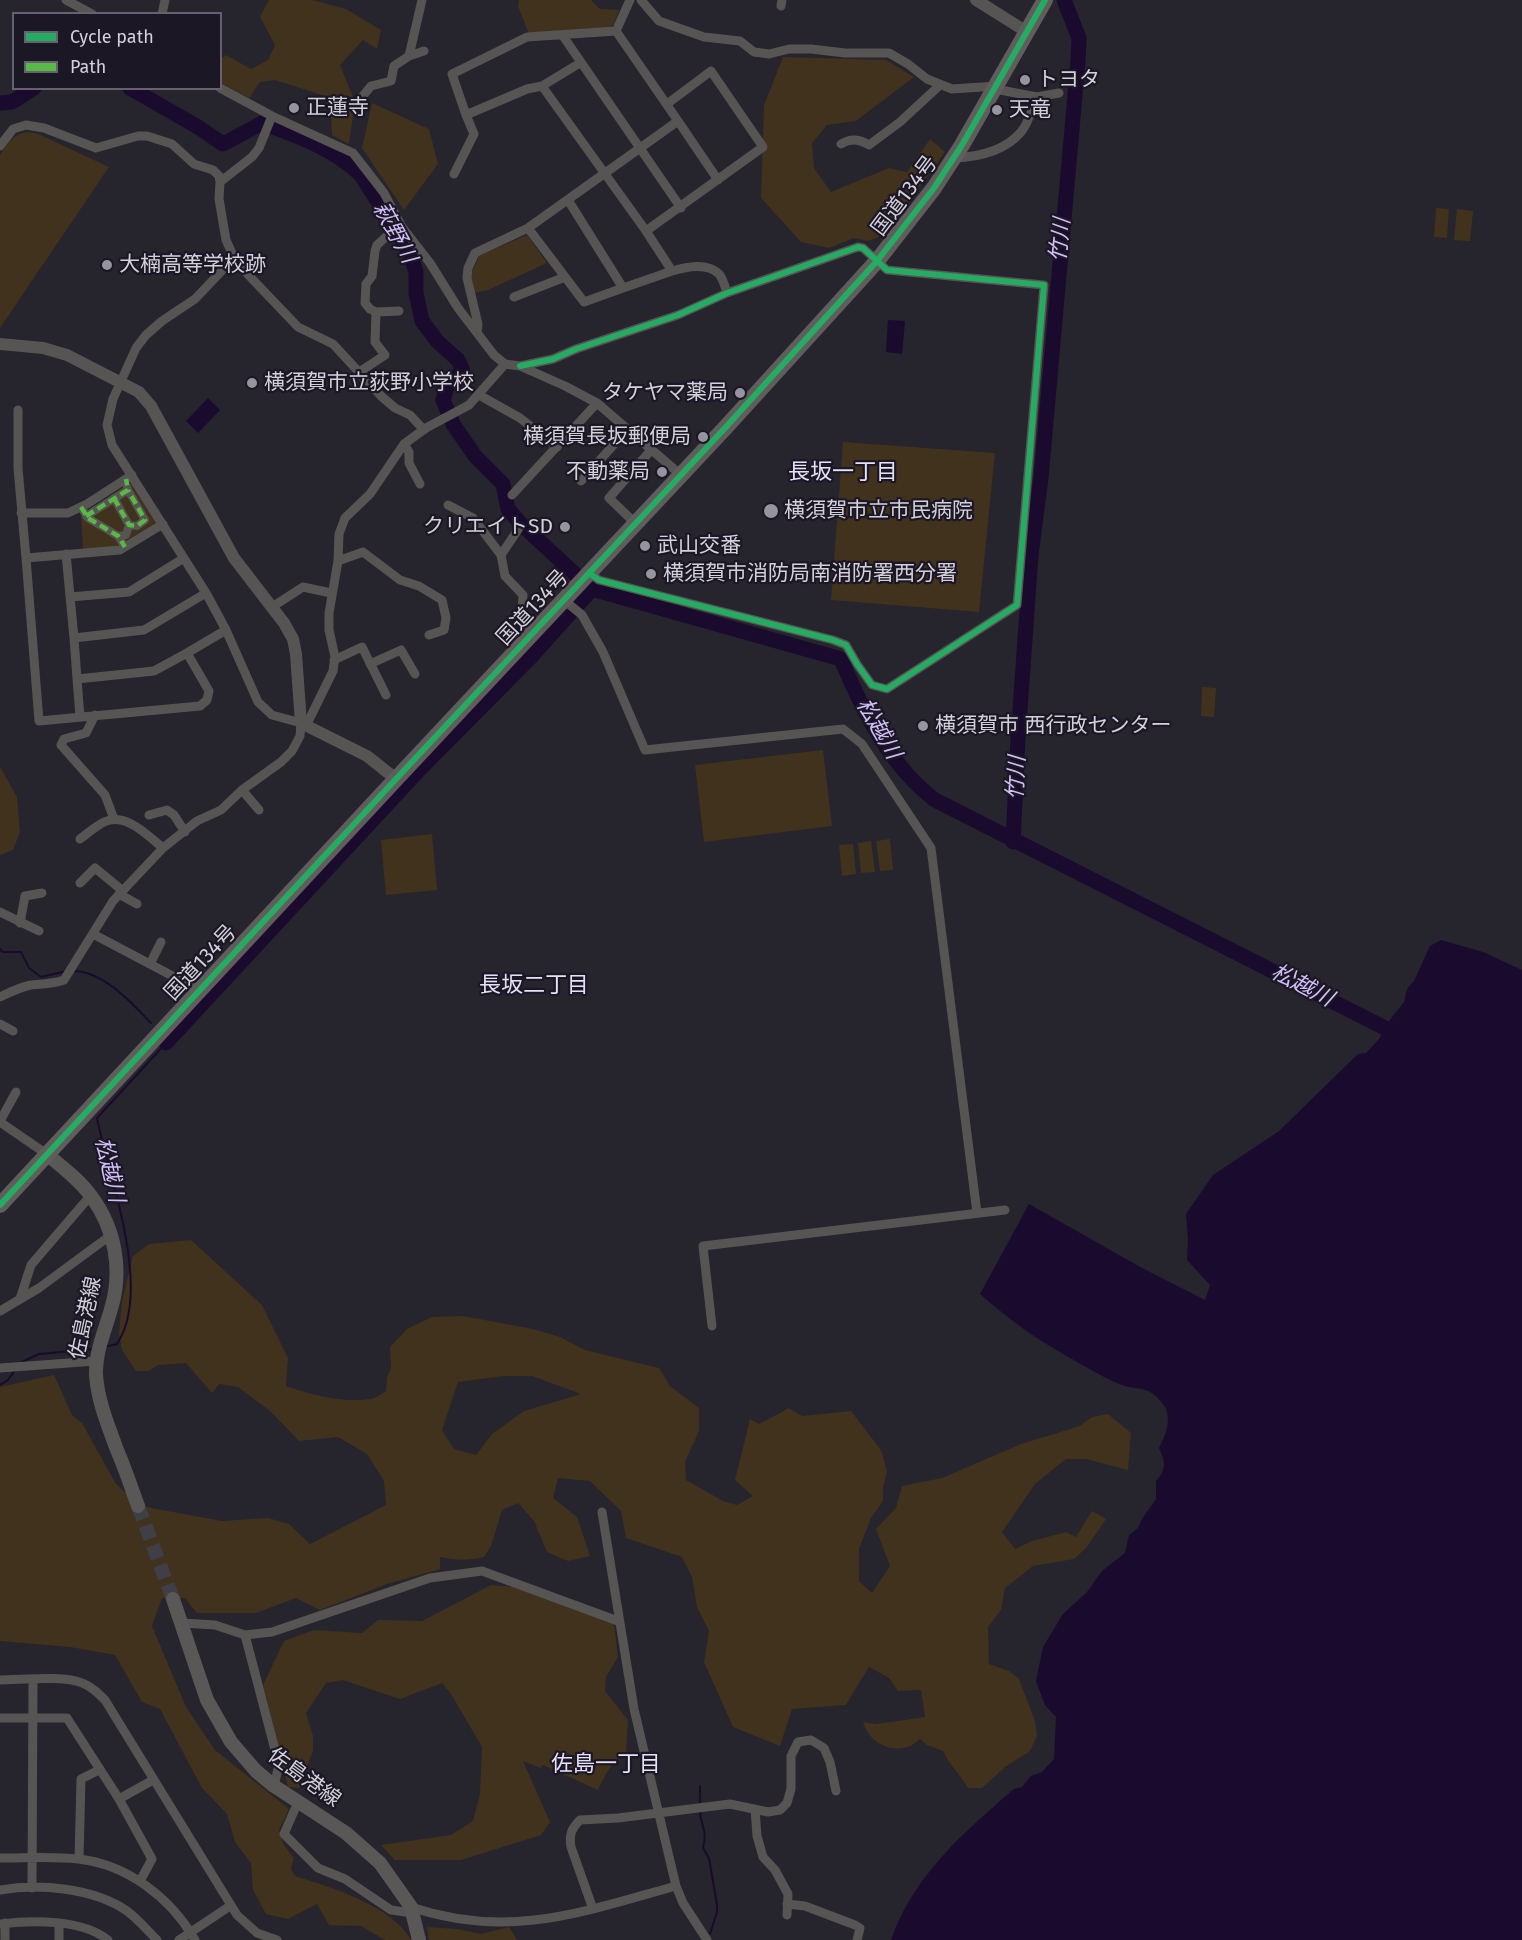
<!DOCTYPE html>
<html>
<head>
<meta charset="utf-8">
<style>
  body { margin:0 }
  #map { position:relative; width:1522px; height:1940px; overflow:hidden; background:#26242c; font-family:"Fira Sans",sans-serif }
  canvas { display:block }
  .legend { position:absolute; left:12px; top:12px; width:210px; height:78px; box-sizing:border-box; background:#1b1725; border:2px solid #65616e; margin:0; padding:8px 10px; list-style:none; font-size:18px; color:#d3d0db }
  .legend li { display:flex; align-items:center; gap:12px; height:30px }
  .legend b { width:30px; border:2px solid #65616e }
</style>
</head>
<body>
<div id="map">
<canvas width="1522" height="1940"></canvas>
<ul class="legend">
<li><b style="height:8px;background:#26ab63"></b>Cycle path</li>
<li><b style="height:8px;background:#58b947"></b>Path</li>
</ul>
</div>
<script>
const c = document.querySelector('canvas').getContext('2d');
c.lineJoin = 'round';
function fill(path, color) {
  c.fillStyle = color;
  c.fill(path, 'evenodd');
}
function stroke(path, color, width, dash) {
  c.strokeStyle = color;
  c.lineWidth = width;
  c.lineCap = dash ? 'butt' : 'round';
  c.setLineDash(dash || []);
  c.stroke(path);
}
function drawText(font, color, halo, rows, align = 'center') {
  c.font = font + ' "Fira Sans","Noto Sans JP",sans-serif';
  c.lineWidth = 4.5;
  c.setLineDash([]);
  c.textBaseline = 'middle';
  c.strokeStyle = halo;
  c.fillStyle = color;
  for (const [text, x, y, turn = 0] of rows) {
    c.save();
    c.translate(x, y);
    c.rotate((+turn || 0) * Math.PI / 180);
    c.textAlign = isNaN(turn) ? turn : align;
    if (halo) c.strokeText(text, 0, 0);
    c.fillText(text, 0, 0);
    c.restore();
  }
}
const green = new Path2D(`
  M 269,0 L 312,0 L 346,9 L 381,30 L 377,49 L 363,40 L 340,65 L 355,102 L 349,144 L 332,135 L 331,111 L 322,95 L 275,80 L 260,82 L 249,98 L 221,83 L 220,59 L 226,55 L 251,69 L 268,60 L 275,45 L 260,17 Z
  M 519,0 L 591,0 L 600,9 L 619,10 L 614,24 L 608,29 L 529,34 L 518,6 Z
  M 783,57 L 886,60 L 914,77 L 856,121 L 827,125 L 812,143 L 814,168 L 831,192 L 889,168 L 907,172 L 930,139 L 945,152 L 884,235 L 868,241 L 854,238 L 829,248 L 801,242 L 761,198 L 764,105 Z
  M 372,103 L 429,129 L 438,164 L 404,210 L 362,148 Z
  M 28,132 L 38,134 L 109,167 L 0,328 L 0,155 C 8,143 13,134 28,132 Z
  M 1436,208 L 1449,209 L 1447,238 L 1434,237 Z
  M 1457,209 L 1473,211 L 1470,241 L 1454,240 Z
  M 527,235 L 547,263 L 488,290 L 474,293 L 470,278 L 479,256 Z
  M 843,442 L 995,453 L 979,612 L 831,600 Z
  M 132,481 L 157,523 L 117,546 L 83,550 L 81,515 Z
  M 1202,687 L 1216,688 L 1214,717 L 1201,716 Z
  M 823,750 L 832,826 L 704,842 L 695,765 Z
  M 0,767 L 17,797 L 20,832 L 13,850 L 0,855 Z
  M 432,834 L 437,890 L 386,895 L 381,840 Z
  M 890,839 L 893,870 L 880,871 L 876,841 Z
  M 871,841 L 875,872 L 861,873 L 858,843 Z
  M 853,844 L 856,874 L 842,876 L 839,845 Z
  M 191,1240 L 262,1305 L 288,1358 L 286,1386 C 311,1395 343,1403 370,1399 C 375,1399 381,1394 386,1391 L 387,1377 L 391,1368 L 390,1347 L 407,1329 L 432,1317 L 463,1316 L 533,1329 L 560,1337 L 585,1350 L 659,1368 L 670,1386 L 699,1408 L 699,1431 L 685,1462 L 686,1480 L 723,1501 L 737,1505 L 753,1496 L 735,1480 L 750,1419 L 759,1424 L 789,1408 L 802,1416 L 851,1411 L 881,1450 L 887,1471 L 883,1487 L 883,1501 L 871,1518 L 859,1549 L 859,1581 L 872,1593 L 890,1566 L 876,1529 L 896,1508 L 902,1486 L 942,1478 L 1021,1444 L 1080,1426 L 1092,1417 L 1108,1414 L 1131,1433 L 1128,1470 L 1086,1459 L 1066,1459 L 1035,1484 L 1002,1532 L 1015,1549 L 1032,1541 L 1066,1532 L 1076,1537 L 1092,1511 L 1106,1519 L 1086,1548 L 1074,1559 L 1033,1566 L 1005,1588 L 1001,1610 L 988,1627 L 989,1664 L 1009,1671 L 1019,1679 L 1035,1721 L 1037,1736 L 1030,1751 L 1005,1767 L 982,1788 L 968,1788 C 960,1774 950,1766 943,1751 L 927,1745 L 920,1739 C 916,1742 912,1746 908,1747 C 887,1753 868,1740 863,1722 L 877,1724 L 925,1717 L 921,1690 L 898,1691 L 889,1678 L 869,1667 L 846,1705 L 792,1709 L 780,1746 L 733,1727 L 704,1662 L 709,1631 L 697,1607 L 692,1577 L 682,1557 L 626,1538 L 621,1511 L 590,1481 L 558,1478 L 553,1498 L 577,1517 L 590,1556 L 568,1561 L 547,1552 L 534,1521 L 518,1503 L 502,1510 L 491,1546 L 484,1557 C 468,1561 455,1560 440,1557 L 440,1569 L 387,1584 L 320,1610 L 296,1598 L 256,1613 L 197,1613 L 185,1598 L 162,1598 L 152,1626 L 186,1707 L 215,1750 L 289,1809 L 279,1830 L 284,1845 L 294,1858 L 291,1869 L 295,1876 C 330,1887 393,1906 411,1940 L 385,1940 L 361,1926 L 329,1925 L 317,1904 L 288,1919 L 266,1914 L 253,1890 L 251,1863 L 235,1842 L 227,1814 L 202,1788 L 160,1709 L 142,1702 L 115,1655 L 70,1647 L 0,1641 L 0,1387 L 54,1375 L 72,1415 L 82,1423 L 116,1484 L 136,1502 L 146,1507 L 222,1521 L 268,1518 L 289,1524 L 310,1544 L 386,1505 L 384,1481 L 367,1454 L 338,1437 L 299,1441 L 270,1411 L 238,1387 L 219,1384 L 212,1393 L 186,1363 L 158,1365 L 149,1371 L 136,1371 L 122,1350 L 119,1334 L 122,1301 L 133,1256 L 149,1244 ZM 504,1376 L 532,1376 L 581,1394 L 524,1411 L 492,1434 L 476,1455 L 454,1449 L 442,1430 L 458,1382 Z
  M 491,1585 L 513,1587 L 614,1623 L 618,1657 L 606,1677 L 605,1691 L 628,1720 L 626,1752 C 611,1762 605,1775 598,1790 L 543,1765 L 540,1768 L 523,1761 L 550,1822 L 541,1835 L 461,1860 L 395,1860 L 381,1845 L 451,1835 L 473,1821 L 480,1794 L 482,1747 L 451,1694 L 442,1683 L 400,1699 L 343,1680 L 326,1683 L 306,1713 L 313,1736 L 313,1751 L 306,1768 L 302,1788 L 288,1787 L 263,1685 L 284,1641 L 314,1630 L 362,1633 L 378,1620 L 422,1621 Z
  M 427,1927 L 457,1929 L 481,1934 L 509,1927 L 517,1940 L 429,1940 Z`);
const water = new Path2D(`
  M 888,320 L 905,321 L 902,354 L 886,352 Z
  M 208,398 L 220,410 L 198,433 L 186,421 Z
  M 1441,940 L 1483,952 L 1522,970 L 1522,1940 L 891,1940 C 913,1876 964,1832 1014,1789 L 1022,1787 L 1031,1776 L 1042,1772 L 1054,1759 L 1056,1717 L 1045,1705 L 1036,1681 L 1043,1647 L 1063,1614 L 1087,1592 L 1102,1571 L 1125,1553 L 1129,1535 L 1138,1528 L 1142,1519 L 1156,1499 L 1156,1481 C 1167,1469 1165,1461 1159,1448 C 1166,1435 1173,1417 1163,1404 C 1147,1383 1139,1392 1119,1384 C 1098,1375 1078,1362 1058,1351 C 1030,1335 1004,1315 980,1294 L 1029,1204 L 1142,1268 L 1205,1300 L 1210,1285 L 1187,1260 L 1188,1239 L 1186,1214 L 1213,1175 L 1279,1131 L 1358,1054 L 1366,1053 L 1379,1039 L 1389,1021 L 1404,1002 L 1407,989 L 1414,981 L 1430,946 Z`);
const stream = new Path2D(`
  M 0,949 L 3,952 L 21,952 L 29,968 L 41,977 L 67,971
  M 72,971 C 102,970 132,1003 151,1023
  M 104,1347 L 117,1344 C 153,1289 109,1179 97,1118 L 166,1043 L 164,1040
  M 22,1362 L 39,1354 L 93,1349
  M 0,1385 L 8,1380 L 15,1370
  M 700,1804 L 700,1786
  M 700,1810 C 700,1827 708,1828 703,1848 L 709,1858 L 717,1905 L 717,1912 L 710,1934`);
const river = new Path2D(`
  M 130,88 L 198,127 L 223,144 L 262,123 C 297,136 333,148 361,175 L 409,251 L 416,272 L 416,293 L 422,321 L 437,341 L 458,360 L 462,368 L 459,374 L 447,387 L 443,400 L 453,424 L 475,456 L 503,484 L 508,509 L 520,523 L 590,588
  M 0,103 L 12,102 L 34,88
  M 1013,842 L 1018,738 L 1031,555 L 1041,478 L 1078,61 L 1079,38 L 1064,0
  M 166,1043 L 420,769 L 530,658 L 592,589 L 841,659 C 863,711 889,765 935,800 L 1385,1028`);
const secondaryTunnel = new Path2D(`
  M 138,1506 L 173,1599`);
const pedestrian = new Path2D(`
  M 114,498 L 129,525 L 137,526 L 145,520 L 128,490
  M 81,507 L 88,518 L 118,536 L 125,547
  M 86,516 L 128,490 L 127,487
  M 118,536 L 126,535 L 129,525`);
const minor = new Path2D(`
  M 66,0 L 92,14
  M 641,0 L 659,21 L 704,37 L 740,41 L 754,52 L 769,54 L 789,49 L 811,49 L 845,53 L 889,53 L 908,64 L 927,79 L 952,89 L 997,86
  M 781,6 L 782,0
  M 162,14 L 165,0
  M 616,31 L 527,37 L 452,74 L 466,115 L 527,89 L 542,86 L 646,231 L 672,271 C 686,267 707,262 719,274 C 723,278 725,287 727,293
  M 616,31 L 630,0
  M 563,36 L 681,208
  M 409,56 L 424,51
  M 542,86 L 580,63
  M 220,88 L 272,116
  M 995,89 L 1037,97 L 1059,93
  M 362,97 L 371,86 L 391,81 L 394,66 L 409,56 L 422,0
  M 678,121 L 718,180
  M 841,144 C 851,138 859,139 869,145 L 900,122 L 940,85
  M 0,146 L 13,129 L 26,125 L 44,128 L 96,148 L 138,136 L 147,136 L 172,144 L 194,164 L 213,170 L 219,176 L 220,182
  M 954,158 C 977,157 1005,151 1021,132 C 1029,123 1032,108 1037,97
  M 454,174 L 474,134 L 466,115
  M 568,200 L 623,288 L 672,271
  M 528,228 L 584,302 L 623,288
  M 646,231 L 763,147 L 711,71 L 667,104
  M 514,297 L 565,277
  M 376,312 L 399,311
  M 477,333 L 478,324 L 467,278 L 468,268 L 475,253 L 528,228 L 678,121 L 616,31
  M 520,366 L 553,359 L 576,349 L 678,315 L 727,293 L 858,247 L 863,248 L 887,270 L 1044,285 L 1017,605 L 887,689 L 872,685 L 857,664 L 846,645 L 833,640 L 599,580 L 589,573
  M 358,373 L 385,355 L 375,342 L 376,312 L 370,309 L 365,303 L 366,284 L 372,276 L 375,251 L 377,245 L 388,235 L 402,227
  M 479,395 L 520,418 L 557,447
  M 18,410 L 18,468 L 26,558
  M 424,430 L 410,415 L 395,408 L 381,396 L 333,344 L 298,327 L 236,262 L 226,240 L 219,199 L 220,182 L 252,157 L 259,148 L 272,116 L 353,153 L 384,193 L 402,227 L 430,263 L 458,308 L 494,355 L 505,364 L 520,366 L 565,386 L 597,403 L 681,475
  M 404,444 L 409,452 L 409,463 L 420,484
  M 581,481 L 628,429
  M 512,495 L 597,403
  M 448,505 L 473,518 L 501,555 L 505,576 L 523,595 L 521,621 L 534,631
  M 21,513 L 68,513 L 87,504 L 132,475
  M 635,523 L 609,498 L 652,449
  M 163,524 L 120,550 L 26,558 L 39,721 L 200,706 L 207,700 L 209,691 L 187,653 L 226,630
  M 66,554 L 74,638
  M 501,555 L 519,528
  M 338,561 L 363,552 L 400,580 L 419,586 L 442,600 L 446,618 L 444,630 L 429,635
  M 70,597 L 129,592 L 184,558
  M 564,600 L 582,615 L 603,652 L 645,750 L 843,729 L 862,744 L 931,848 L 977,1213
  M 272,607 L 303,587 L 331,593
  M 334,660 L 362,647 L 386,695
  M 370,664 L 401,650 L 415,674
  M 77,679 L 74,638 L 144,630 L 206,593
  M 95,715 L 86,733 L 64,739 L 61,745 L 105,795 L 114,819
  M 80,717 L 77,679 L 154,671 L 187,653
  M 306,726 L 333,671 L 335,657 L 329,630 L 329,613 L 338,561 L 339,534 L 345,518 L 370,494 L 404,444 L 426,428 L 469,405 L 505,364
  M 242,790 L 259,810
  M 149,815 L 167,810 L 174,815 L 185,832
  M 80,839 C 88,833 96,826 104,822 C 126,812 147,835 163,848
  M 80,883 L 95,868 L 123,891
  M 119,894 L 137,904
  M 0,912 L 39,931
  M 20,923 L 25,896 L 42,893
  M 93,934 L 199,990
  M 150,964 L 161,942
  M 0,997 C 10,992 20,987 31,985 C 43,984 53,984 64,980 L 113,901 L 163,848 L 197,821 L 221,810 L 242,790 L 281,762 L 292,751 L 300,736 L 301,723 L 272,715 L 258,702 L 226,630 L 206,593 L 112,445 L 107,425 L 113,399 L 136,348 L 146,335 L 162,321 L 195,299 L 234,258
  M 0,1024 L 13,1031
  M 0,1121 L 16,1092
  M 0,1122 L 48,1155
  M 20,1299 L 31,1265 L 91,1195
  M 0,1311 L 39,1288 L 111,1235
  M 712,1326 L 703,1246 L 1005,1210
  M 0,1368 L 96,1361
  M 182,1623 L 215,1625 L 245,1635 L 272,1632 L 430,1578 L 482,1571 L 618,1621
  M 245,1635 L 279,1765 L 274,1786
  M 0,1680 C 21,1680 64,1675 82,1683 C 91,1686 98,1693 105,1700 L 237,1915 L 257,1933 L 277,1940
  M 0,1718 L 67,1718 L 119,1799 L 152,1859 L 140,1881
  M 119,1799 L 153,1780
  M 298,1802 L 284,1834 L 318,1868 L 345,1879 L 391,1910 L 413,1913
  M 755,1809 L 757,1836 L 763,1857 L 775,1870 L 788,1894 L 787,1915
  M 0,1858 C 26,1858 53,1856 78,1859 C 127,1864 171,1898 195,1940
  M 79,1859 L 81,1779 L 99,1770
  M 676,1886 L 683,1903 L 707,1940
  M 32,1888 L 33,1680
  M 0,1890 C 38,1883 94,1888 127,1911 C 138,1919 147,1930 157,1940
  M 787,1904 L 805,1906 L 855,1925 L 860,1928 L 857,1940
  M 411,1907 C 509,1940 582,1912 676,1886 L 634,1709 L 602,1512
  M 593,1909 L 571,1847 C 569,1835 571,1829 580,1820 L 618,1818 L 730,1804 L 768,1812 L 780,1810 L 787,1803 L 791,1789 L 791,1756 L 798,1742 L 811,1740 L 824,1748 L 830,1762 L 836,1791
  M 5,1923 L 5,1940
  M 0,1924 C 32,1920 82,1919 108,1940
  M 59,1924 L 59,1940
  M 179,1940 L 230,1906`);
const tertiary = new Path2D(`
  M 976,0 L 1027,32
  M 0,344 L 43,348 L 67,355 L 139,392 L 151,406 L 234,558 L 284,623 L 293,639 L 296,654 L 301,723 L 367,756 L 396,779`);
const secondary = new Path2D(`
  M 48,1155 C 63,1168 80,1180 91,1196 C 115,1228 123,1270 111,1309 C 105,1331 95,1352 96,1375 C 98,1402 108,1425 117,1450 C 125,1468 131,1487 138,1506
  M 173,1599 L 207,1700 L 231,1742 L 256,1771 L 274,1786 L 346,1833 L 380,1863 L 411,1907 L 419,1940`);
const trunk = new Path2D(`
  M 0,1205 L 396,779 L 725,428 L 877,261 L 934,188 L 962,145 L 1045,0`);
const quiet = new Path2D(`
  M 114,498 L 129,525 L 137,526 L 145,520 L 128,490
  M 81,507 L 88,518 L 118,536 L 125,547
  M 86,516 L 128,490 L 126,479`);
const cycleway = new Path2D(`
  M 520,366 L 553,359 L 576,349 L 678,315 L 727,293 L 858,247 L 863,248 L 887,270 L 1044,285 L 1017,605 L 887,689 L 872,685 L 857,664 L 846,645 L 833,640 L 599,580 L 589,573
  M 0,1205 L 396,779 L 725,428 L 877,261 L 934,188 L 962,145 L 1045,0`);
const markers = [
  [1025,80,6,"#96949e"],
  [294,108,6,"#96949e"],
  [997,110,6,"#96949e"],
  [107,265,6,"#96949e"],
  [252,383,6,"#96949e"],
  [740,393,6,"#96949e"],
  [703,437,6,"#96949e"],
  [662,472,6,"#96949e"],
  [771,511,8,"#96949e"],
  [565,527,6,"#96949e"],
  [645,546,6,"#96949e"],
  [651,574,6,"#96949e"],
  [923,726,6,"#96949e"]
];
const poiNames = [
  ["トヨタ",1037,80],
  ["正蓮寺",306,108],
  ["天竜",1009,110],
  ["大楠高等学校跡",119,265],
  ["横須賀市立荻野小学校",264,383],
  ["タケヤマ薬局",728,393,"right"],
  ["横須賀長坂郵便局",691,437,"right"],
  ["不動薬局",650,472,"right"],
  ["横須賀市立市民病院",784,511],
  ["クリエイトSD",553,527,"right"],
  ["武山交番",657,546],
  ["横須賀市消防局南消防署西分署",663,574],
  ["横須賀市 西行政センター",935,726]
];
const streetNames = [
  ["国道134号",905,196,-53],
  ["国道134号",533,608,-47],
  ["国道134号",201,963,-47],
  ["佐島港線",86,1318,-78],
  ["佐島港線",304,1778,36]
];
const waterNames = [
  ["萩野川",394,233,61],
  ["竹川",1061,240,-84],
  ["松越川",878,729,60],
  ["竹川",1017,778,-87],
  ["松越川",1302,986,27],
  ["松越川",109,1170,77]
];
const neighbourhoodNames = [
  ["長坂一丁目",843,473],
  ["長坂二丁目",534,986],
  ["佐島一丁目",606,1765]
];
fill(green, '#41321d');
fill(water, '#1a0b2e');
stroke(stream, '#1a0b2e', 2);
stroke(river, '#1a0b2e', 15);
stroke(secondaryTunnel, '#403e46', 14, [14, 7]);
stroke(pedestrian, '#575454', 8);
stroke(minor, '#575454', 9);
stroke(tertiary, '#575454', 12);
stroke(secondary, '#5a5856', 14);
stroke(trunk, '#605d5c', 16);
stroke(quiet, '#58b947', 4.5, [9, 4.5]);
stroke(cycleway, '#26ab63', 6);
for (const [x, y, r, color] of markers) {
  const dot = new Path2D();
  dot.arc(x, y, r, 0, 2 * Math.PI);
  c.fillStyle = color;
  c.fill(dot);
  stroke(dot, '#1b1725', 2);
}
drawText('21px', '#d3d0db', '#1b1725', poiNames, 'left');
drawText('21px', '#d3d0db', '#1b1725', streetNames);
drawText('italic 22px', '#d0bef7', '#1b1725', waterNames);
drawText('22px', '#e6e0f6', '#1b1725', neighbourhoodNames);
</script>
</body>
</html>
